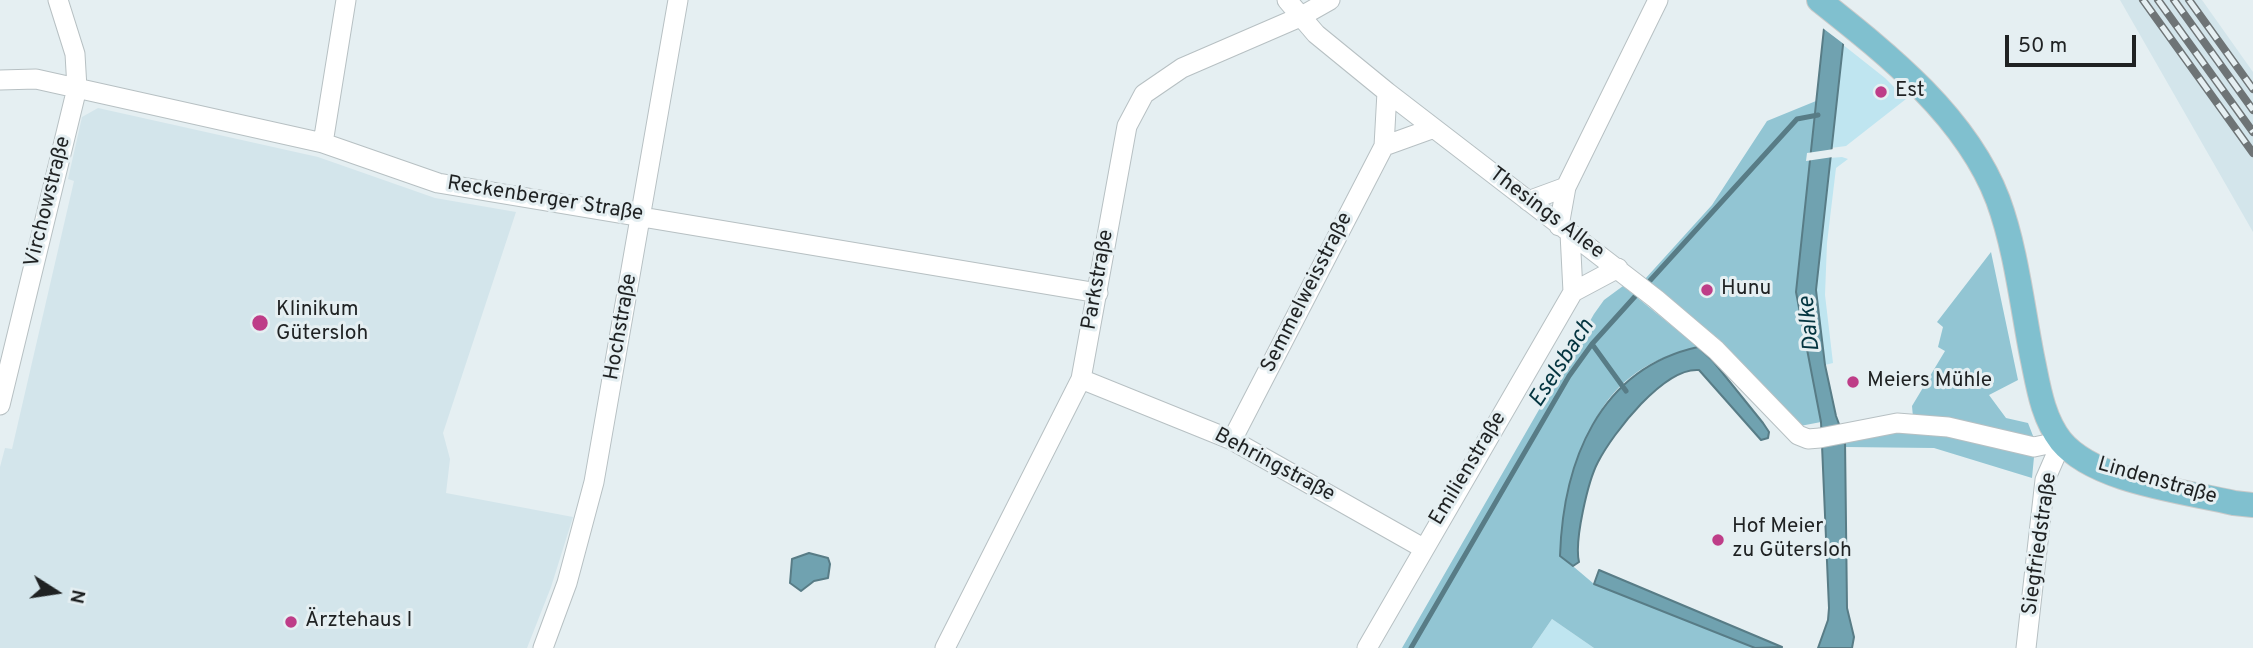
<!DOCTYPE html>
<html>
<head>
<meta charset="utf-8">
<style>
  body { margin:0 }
  #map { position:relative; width:2253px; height:648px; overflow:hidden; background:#e5eff2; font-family:Overpass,sans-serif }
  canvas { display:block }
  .north { position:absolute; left:21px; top:557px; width:70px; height:70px; -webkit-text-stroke:5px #e5eff2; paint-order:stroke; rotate:102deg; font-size:19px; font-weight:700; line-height:28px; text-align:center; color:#1f2223 }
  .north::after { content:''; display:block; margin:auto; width:24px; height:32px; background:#1f2223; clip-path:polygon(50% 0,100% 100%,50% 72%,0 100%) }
  .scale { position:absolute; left:2005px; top:35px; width:131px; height:32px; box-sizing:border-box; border:4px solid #1f2223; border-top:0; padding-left:9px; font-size:21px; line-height:24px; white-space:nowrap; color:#1f2223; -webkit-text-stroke:5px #e5eff2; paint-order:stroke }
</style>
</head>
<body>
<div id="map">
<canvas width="2253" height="648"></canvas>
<div class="north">N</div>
<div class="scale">50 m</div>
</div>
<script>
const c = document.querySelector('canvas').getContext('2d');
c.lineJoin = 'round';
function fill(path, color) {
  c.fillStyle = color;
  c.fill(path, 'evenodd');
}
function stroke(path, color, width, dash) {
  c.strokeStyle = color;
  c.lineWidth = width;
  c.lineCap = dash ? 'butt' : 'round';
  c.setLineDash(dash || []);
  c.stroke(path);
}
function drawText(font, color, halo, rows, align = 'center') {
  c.font = font + ' Overpass,sans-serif';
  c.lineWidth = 6;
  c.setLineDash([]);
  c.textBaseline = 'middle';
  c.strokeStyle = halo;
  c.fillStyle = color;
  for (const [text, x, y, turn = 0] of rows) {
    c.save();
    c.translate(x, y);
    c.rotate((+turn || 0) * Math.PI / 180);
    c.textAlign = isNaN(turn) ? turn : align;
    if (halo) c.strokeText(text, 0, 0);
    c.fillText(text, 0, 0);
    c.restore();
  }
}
const built = new Path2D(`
  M 2120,0 L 2202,0 L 2253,72 L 2253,232 Z
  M 98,108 L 318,157 L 435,198 L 516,212 L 443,433 L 450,459 L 446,493 L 573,517 L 551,587 L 527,648 L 0,648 L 0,467 L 5,448 L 12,449 L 74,181 L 68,179 L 82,117 Z`);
const green = new Path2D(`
  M 1842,44 L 1885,78 L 1906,99 L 1846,146 L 1831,148 Z
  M 1842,157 L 1848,159 L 1836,168 L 1827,243 L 1825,295 L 1833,363 L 1825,365 L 1816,290 L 1830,158 Z
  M 1552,619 L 1594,648 L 1532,648 Z`);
const forest = new Path2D(`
  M 1816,101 L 1796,292 L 1821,422 L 1795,427 L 1720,340 L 1645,279 L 1712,205 L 1767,121 Z
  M 1991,252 L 2018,380 L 1989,395 L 2006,418 L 2028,423 L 2035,441 L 1913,417 L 1912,406 L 1945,351 L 1938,347 L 1943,327 L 1937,322 Z
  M 1623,286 L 1698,347 C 1585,372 1576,460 1561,556 L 1594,584 L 1755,648 L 1594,648 L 1552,619 L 1532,648 L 1402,648 L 1594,314 L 1604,300 Z
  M 1907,430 L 1931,432 L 2034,457 L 2032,478 L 1934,448 L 1846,447 L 1845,440 Z`);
const water = new Path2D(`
  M 1827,0 L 1848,0 L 1816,290 L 1825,365 L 1836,416 L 1845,440 L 1847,608 L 1854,637 L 1852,648 L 1818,648 L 1828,620 L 1829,608 L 1821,422 L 1796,292 Z
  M 1698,347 L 1713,361 L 1763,423 L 1769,432 L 1768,438 L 1761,440 L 1699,370 C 1664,367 1613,433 1598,462 C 1588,481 1574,541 1579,562 L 1573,566 L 1560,556 C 1563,463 1598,369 1698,347 Z
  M 809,553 L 828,558 L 830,564 L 828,578 L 814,581 L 801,591 L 790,583 L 792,559 Z
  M 1599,570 L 1782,647 L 1755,648 L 1594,584 Z`);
const pier = new Path2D(`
  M 1824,0 L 1851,0 L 1845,45 L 1820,26 Z
  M 1834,149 L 1833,157 L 1806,161 L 1807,153 Z`);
const stream = new Path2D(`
  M 1646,285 L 1797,119 L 1818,115
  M 1592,344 L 1626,391
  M 1411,648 L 1569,376 L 1592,344 L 1639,292`);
const minor = new Path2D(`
  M 1287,0 L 1316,34 L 1387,92 L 1656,299 L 1716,350 L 1798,435 L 1808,439 L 1820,438 L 1897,423 L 1948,427 L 2034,447 L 2062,441
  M 0,80 L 36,79 L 323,143 L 438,183 L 1098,293
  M 323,143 L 346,0
  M 1384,146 L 1434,128
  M 1528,201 L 1566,187
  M 1559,226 L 1566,187 L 1658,0
  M 1570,233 L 1573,292
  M 1081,379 L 1232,440 L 1423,548
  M 0,405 L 77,88 L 75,54 L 58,0
  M 1232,440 L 1384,146 L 1387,92
  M 543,648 L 567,583 L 594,482 L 678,0
  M 945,648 L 1081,379 L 1127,126 L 1144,94 L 1182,68 L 1300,17 L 1330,0
  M 1367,648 L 1573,292 L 1618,268
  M 2026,648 L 2045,480 L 2062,441`);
const major = new Path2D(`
  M 1819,0 C 1887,54 1966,116 1998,200 C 2016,249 2022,305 2032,356 C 2038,384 2042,417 2061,441 C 2095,482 2184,491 2234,503 L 2253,505`);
const rail = new Path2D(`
  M 2143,0 L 2253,153
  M 2158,0 L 2253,132
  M 2174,0 L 2253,110
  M 2189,0 L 2253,89`);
const markers = [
  [1881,92,7,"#be3d88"],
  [1707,290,7,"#be3d88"],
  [260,323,9,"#be3d88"],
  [1853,382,7,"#be3d88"],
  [1718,540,7,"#be3d88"],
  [291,622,7,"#be3d88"]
];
const poiNames = [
  ["Est",1895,92],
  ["Hunu",1721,290],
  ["Klinikum",276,311],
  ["Gütersloh",276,335],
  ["Meiers Mühle",1867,382],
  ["Hof Meier",1732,528],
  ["zu Gütersloh",1732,552],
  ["Ärztehaus I",305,622]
];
const streetNames = [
  ["Reckenberger Straße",545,200,9],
  ["Virchowstraße",49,202,-76],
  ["Thesings Allee",1546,214,37],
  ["Parkstraße",1099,280,-80],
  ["Semmelweisstraße",1308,293,-63],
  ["Hochstraße",622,327,-80],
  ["Behringstraße",1274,466,28],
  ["Emilienstraße",1469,469,-59],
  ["Lindenstraße",2157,482,16],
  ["Siegfriedstraße",2041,544,-82]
];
const waterNames = [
  ["Dalke",1811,324,-96],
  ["Eselsbach",1563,364,-57]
];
fill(built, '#d3e5eb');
fill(green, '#bfe5f0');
fill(forest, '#92c5d3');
fill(water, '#70a2b0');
stroke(water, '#587c86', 2);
fill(pier, '#e5eff2');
stroke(stream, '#587c86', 5);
stroke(minor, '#b7c0c3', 21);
stroke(major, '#c9caca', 26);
stroke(minor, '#fff', 19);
stroke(major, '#80c0cf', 24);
stroke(rail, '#6e7476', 8);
stroke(rail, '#e5eff2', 5, [16]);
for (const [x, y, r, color] of markers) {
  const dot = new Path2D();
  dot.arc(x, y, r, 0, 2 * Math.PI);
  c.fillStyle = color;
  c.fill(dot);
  stroke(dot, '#e5eff2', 2.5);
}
drawText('21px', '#1f2223', '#e5eff2', poiNames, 'left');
drawText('21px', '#1f2223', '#e5eff2', streetNames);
drawText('italic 23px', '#043540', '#e5eff2', waterNames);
</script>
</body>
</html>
